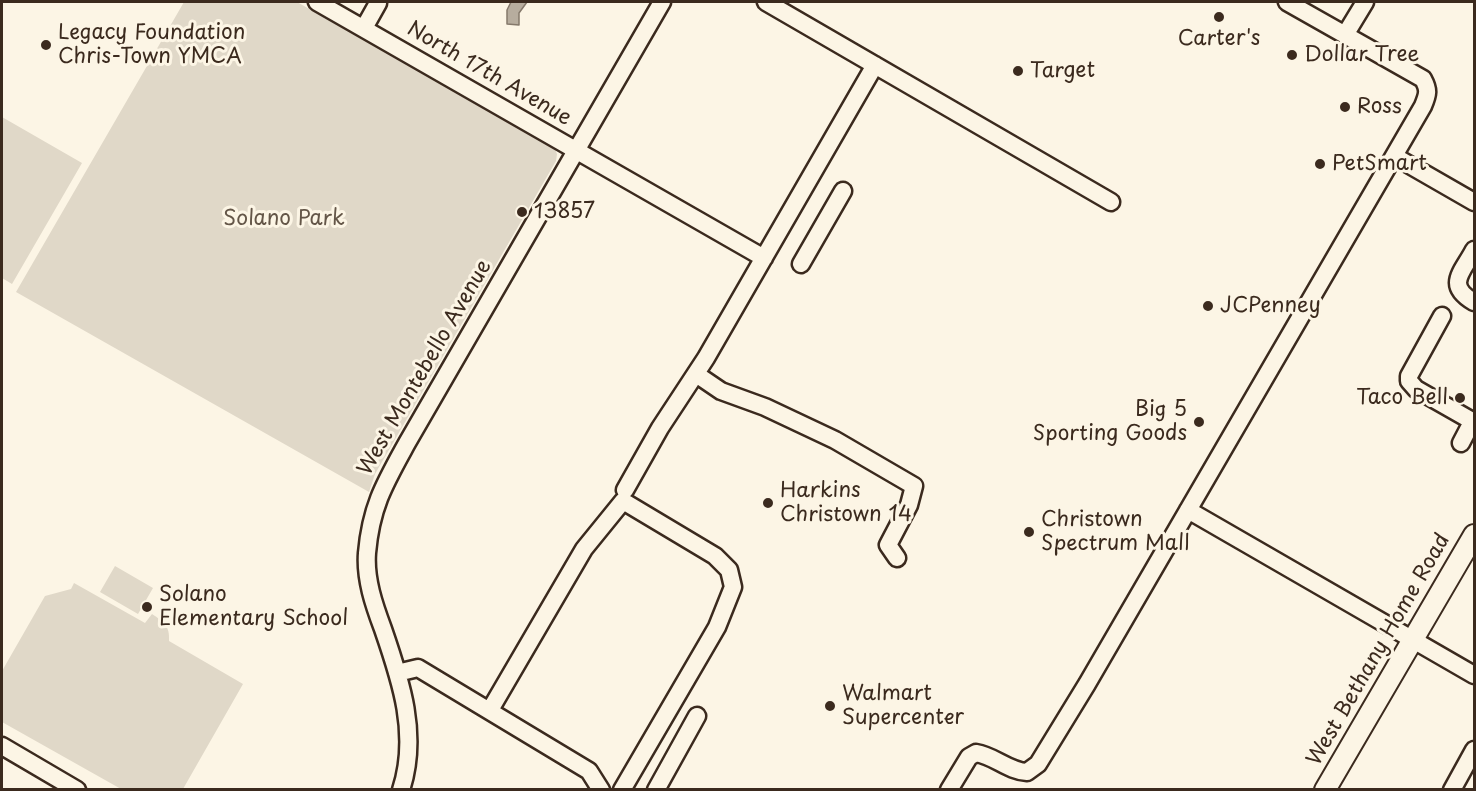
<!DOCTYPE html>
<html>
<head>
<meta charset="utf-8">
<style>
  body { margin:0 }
  #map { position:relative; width:1476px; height:791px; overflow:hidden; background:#fcf5e5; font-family:"Playpen Sans",sans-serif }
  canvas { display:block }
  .frame { position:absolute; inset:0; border:3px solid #3b2a1e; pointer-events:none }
</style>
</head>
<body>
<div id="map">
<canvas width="1476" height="791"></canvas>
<div class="frame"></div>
</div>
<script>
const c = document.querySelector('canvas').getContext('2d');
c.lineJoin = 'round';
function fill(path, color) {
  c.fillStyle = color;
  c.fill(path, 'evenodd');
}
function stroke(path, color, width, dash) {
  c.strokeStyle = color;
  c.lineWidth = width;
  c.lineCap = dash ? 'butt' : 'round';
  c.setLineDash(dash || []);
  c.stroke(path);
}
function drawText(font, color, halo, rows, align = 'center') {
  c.font = font + ' "Playpen Sans",sans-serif';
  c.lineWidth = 6;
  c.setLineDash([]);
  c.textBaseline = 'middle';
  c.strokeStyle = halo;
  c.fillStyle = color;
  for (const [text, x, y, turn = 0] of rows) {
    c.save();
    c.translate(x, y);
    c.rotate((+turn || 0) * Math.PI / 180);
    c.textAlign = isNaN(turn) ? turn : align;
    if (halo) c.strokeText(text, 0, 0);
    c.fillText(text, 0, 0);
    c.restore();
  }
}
const green = new Path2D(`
  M 184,2 L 297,2 L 554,147 L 557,154 L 556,161 L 375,474 L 369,492 L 16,292 Z
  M 2,117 L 82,163 L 12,284 L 2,278 Z
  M 115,566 L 153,588 L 138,614 L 100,592 Z
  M 74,583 L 145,623 L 152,614 C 164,622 170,626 169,641 L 243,684 L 183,789 L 121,789 L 2,722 L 2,671 L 45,596 L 71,589 Z`);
const water = new Path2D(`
  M 511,2 L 527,2 L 519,13 L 519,25 L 507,24 L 507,10 Z`);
const minor = new Path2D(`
  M 317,2 L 764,258
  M 766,2 L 1111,202
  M 364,28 L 378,3
  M 1345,35 L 1365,2
  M 1394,156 L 1474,202
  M 1474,250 C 1462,273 1445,285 1474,302
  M 801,264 L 843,191
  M 1442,316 L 1409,376 L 1409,381 L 1416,389 L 1474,422
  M 696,374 L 721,391 L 765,407 L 835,440 L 914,486 L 909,505 L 888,545 L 897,558
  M 1461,443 L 1472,422
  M 625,490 L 660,428 L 706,358 L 875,65
  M 1188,510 L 1474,675
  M 397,673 L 418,668 L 589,771 L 601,790
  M 490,710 L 584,549 L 623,501 L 715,556 L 729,570 L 733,587 L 717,627 L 622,790
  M 2,746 L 77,790
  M 401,790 C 419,735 401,681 383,629 C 374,605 365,579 367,553 C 371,506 385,483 407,443 L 662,2
  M 656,790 L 697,716
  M 949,790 L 969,757 L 976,753 C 995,756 1008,771 1027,772 L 1038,764 L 1087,684 L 1423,106 C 1428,94 1429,90 1423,79 L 1287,2
  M 1452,790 L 1474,750`);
const major = new Path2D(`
  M 1325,790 L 1474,535`);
const markers = [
  [1219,17,6,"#3b2a1e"],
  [46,45,6,"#3b2a1e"],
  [1292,55,6,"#3b2a1e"],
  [1018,71,6,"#3b2a1e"],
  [1345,107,6,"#3b2a1e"],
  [1320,164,6,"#3b2a1e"],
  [522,212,6,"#3b2a1e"],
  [1208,306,6,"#3b2a1e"],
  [1460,398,6,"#3b2a1e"],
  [1199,422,6,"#3b2a1e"],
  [768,503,6,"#3b2a1e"],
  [1029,532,6,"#3b2a1e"],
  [147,607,6,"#3b2a1e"],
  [830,706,6,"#3b2a1e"]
];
const poiNames = [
  ["Legacy Foundation",58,33],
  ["Chris-Town YMCA",58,57],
  ["Carter's",1219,39,"center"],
  ["Dollar Tree",1304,55],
  ["Target",1030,71],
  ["Ross",1357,107],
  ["PetSmart",1332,164],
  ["13857",534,212],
  ["JCPenney",1220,306],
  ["Taco Bell",1448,398,"right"],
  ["Big 5",1187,410,"right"],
  ["Sporting Goods",1187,434,"right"],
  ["Harkins",780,491],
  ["Christown 14",780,515],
  ["Christown",1041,520],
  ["Spectrum Mall",1041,544],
  ["Solano",159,595],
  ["Elementary School",159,619],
  ["Walmart",842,694],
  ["Supercenter",842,718]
];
const streetNames = [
  ["North 17th Avenue",489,74,30],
  ["West Montebello Avenue",425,368,-60],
  ["West Bethany Home Road",1379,650,-60]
];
const parkNames = [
  ["Solano Park",284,219]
];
fill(green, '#e0d8c8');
fill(water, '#b7ad9e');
stroke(water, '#85796b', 1.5);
stroke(minor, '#3b2a1e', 21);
stroke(major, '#3b2a1e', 24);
stroke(minor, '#fcf5e5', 16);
stroke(major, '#fcf5e5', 20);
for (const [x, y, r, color] of markers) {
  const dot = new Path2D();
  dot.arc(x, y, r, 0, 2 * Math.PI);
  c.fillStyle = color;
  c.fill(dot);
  stroke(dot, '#fcf5e5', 2);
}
drawText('21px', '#3b2a1e', '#fcf5e5', poiNames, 'left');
drawText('21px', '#3b2a1e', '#fcf5e5', streetNames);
drawText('21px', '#645648', '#fcf5e5', parkNames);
</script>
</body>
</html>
